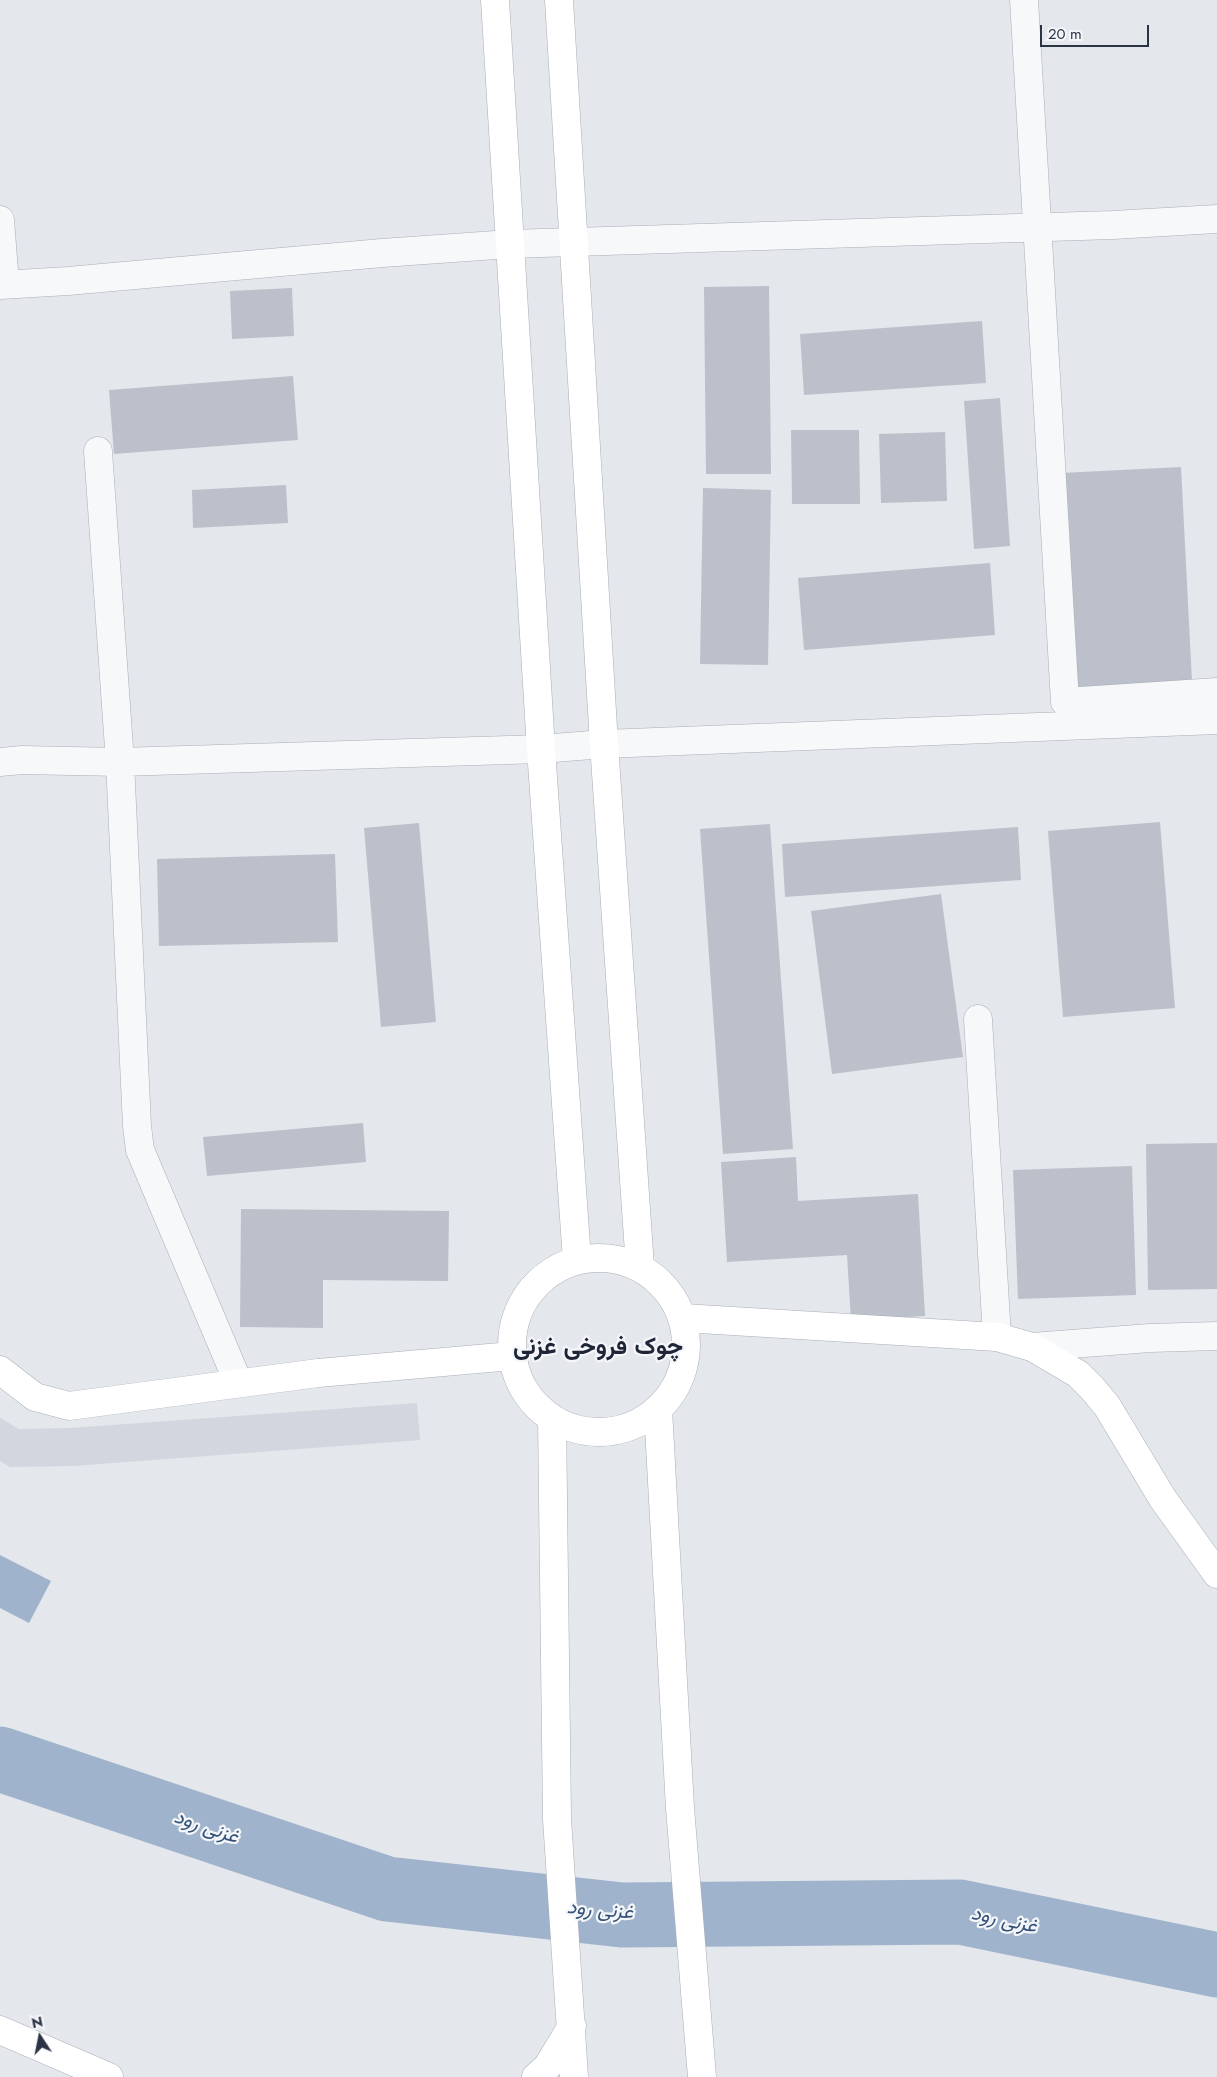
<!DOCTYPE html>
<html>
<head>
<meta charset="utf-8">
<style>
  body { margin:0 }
  #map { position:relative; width:1217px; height:2077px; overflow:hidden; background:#e4e7ec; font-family:Jost,sans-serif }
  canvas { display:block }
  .north { position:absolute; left:15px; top:2012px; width:50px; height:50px; -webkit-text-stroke:4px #f4f6f9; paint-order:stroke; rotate:349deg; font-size:14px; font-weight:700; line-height:20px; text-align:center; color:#2b3445 }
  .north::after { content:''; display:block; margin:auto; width:18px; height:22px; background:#2b3445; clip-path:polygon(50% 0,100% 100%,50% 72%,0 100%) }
  .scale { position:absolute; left:1040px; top:25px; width:109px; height:22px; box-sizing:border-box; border:2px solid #2b3445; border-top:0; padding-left:6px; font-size:15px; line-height:18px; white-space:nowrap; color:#2b3445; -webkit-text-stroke:4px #f4f6f9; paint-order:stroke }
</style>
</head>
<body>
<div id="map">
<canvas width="1217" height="2077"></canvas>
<div class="north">N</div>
<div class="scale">20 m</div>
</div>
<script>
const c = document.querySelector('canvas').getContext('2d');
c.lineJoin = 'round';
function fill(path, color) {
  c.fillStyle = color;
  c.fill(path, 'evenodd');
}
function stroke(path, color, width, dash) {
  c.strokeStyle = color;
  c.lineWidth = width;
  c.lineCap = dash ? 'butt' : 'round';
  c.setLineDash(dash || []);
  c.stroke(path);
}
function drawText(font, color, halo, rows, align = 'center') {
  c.font = font + ' Jost,Vazirmatn,sans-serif';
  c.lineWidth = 4.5;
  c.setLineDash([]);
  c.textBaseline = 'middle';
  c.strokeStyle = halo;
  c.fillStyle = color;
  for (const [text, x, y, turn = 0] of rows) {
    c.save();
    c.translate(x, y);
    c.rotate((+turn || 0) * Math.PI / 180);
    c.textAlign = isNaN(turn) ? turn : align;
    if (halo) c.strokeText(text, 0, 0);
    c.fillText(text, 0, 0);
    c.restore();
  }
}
const built = new Path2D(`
  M 417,1403 L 420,1440 L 73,1466 L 10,1467 L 0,1461 L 0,1418 L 19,1429 L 71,1428 Z`);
const water = new Path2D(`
  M 0,1555 L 51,1581 L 29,1623 L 0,1608 Z`);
const river = new Path2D(`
  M 0,1759 L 387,1889 L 622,1915 L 960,1912 L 1217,1965`);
const building = new Path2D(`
  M 769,286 L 771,474 L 706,474 L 704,287 Z
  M 292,288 L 294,336 L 232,339 L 230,291 Z
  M 982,321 L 986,383 L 804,395 L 800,334 Z
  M 293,376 L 298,440 L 114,454 L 109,390 Z
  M 1000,398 L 1010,546 L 974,549 L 964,401 Z
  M 791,430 L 859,430 L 860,504 L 792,504 Z
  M 945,432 L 947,501 L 881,503 L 879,434 Z
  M 1181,467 L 1192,681 L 1073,688 L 1061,473 Z
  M 286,485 L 288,523 L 193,528 L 192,490 Z
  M 703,488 L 771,490 L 768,665 L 700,664 Z
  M 990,563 L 995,635 L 804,650 L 798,578 Z
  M 1160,822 L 1175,1008 L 1063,1017 L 1048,831 Z
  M 419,823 L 436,1022 L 381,1027 L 364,828 Z
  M 770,824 L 793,1149 L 723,1154 L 700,829 Z
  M 1018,827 L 1021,880 L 785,897 L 782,844 Z
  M 335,854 L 338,942 L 159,946 L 157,859 Z
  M 941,894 L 963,1057 L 832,1074 L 811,911 Z
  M 363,1123 L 366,1162 L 207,1176 L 203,1137 Z
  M 1217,1143 L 1217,1289 L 1148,1290 L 1146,1144 Z
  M 796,1157 L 798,1201 L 918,1194 L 925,1316 L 851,1320 L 847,1255 L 727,1262 L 721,1162 Z
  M 1132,1166 L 1136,1295 L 1018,1299 L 1013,1170 Z
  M 241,1209 L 449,1211 L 448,1281 L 323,1280 L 323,1328 L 240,1327 Z`);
const street = new Path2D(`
  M 1024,0 L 1065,702 L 1217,692
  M 0,220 L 5,284
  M 0,285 L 68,281 L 382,253 L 510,244 L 1113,225 L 1217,219
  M 98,451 L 120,762 L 137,1126 L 140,1150 L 238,1382
  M 0,762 L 22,760 L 120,762 L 541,749 L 604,744 L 1217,720
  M 978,1019 L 997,1337
  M 1032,1347 L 1150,1338 L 1217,1336`);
const secondary = new Path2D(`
  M 495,0 L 541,749 L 577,1260
  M 559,0 L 604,744 L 640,1267
  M512 1345a87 87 0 1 1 174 0a87 87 0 1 1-174 0Z
  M 683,1318 L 997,1337 L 1032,1347 L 1078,1374 L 1092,1388 L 1107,1406 L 1163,1499 L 1217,1574
  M 0,1370 L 35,1397 L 69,1406 L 318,1373 L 512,1356
  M 658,1409 L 680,1808 L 702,2077
  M 552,1418 L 557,1819 L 574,2077
  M 0,2030 L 109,2077
  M 536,2077 L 548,2066 L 572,2026`);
const waterNames = [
  ["غزنی رود",206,1828,19],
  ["غزنی رود",600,1911,5],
  ["غزنی رود",1004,1921,12]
];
const districtNames = [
  ["چوک فروخی غزنی",598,1348]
];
fill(built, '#d2d6de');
fill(water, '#9fb4cc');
stroke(river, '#9fb4cc', 65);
fill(building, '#bbc0ca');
stroke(street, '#a9aeb7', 29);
stroke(secondary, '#a9aeb7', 29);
stroke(street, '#f7f8fa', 28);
stroke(secondary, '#fff', 28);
drawText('italic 20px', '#34527a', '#f4f6f9', waterNames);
drawText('bold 24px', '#1d2536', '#f4f6f9', districtNames);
</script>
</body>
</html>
